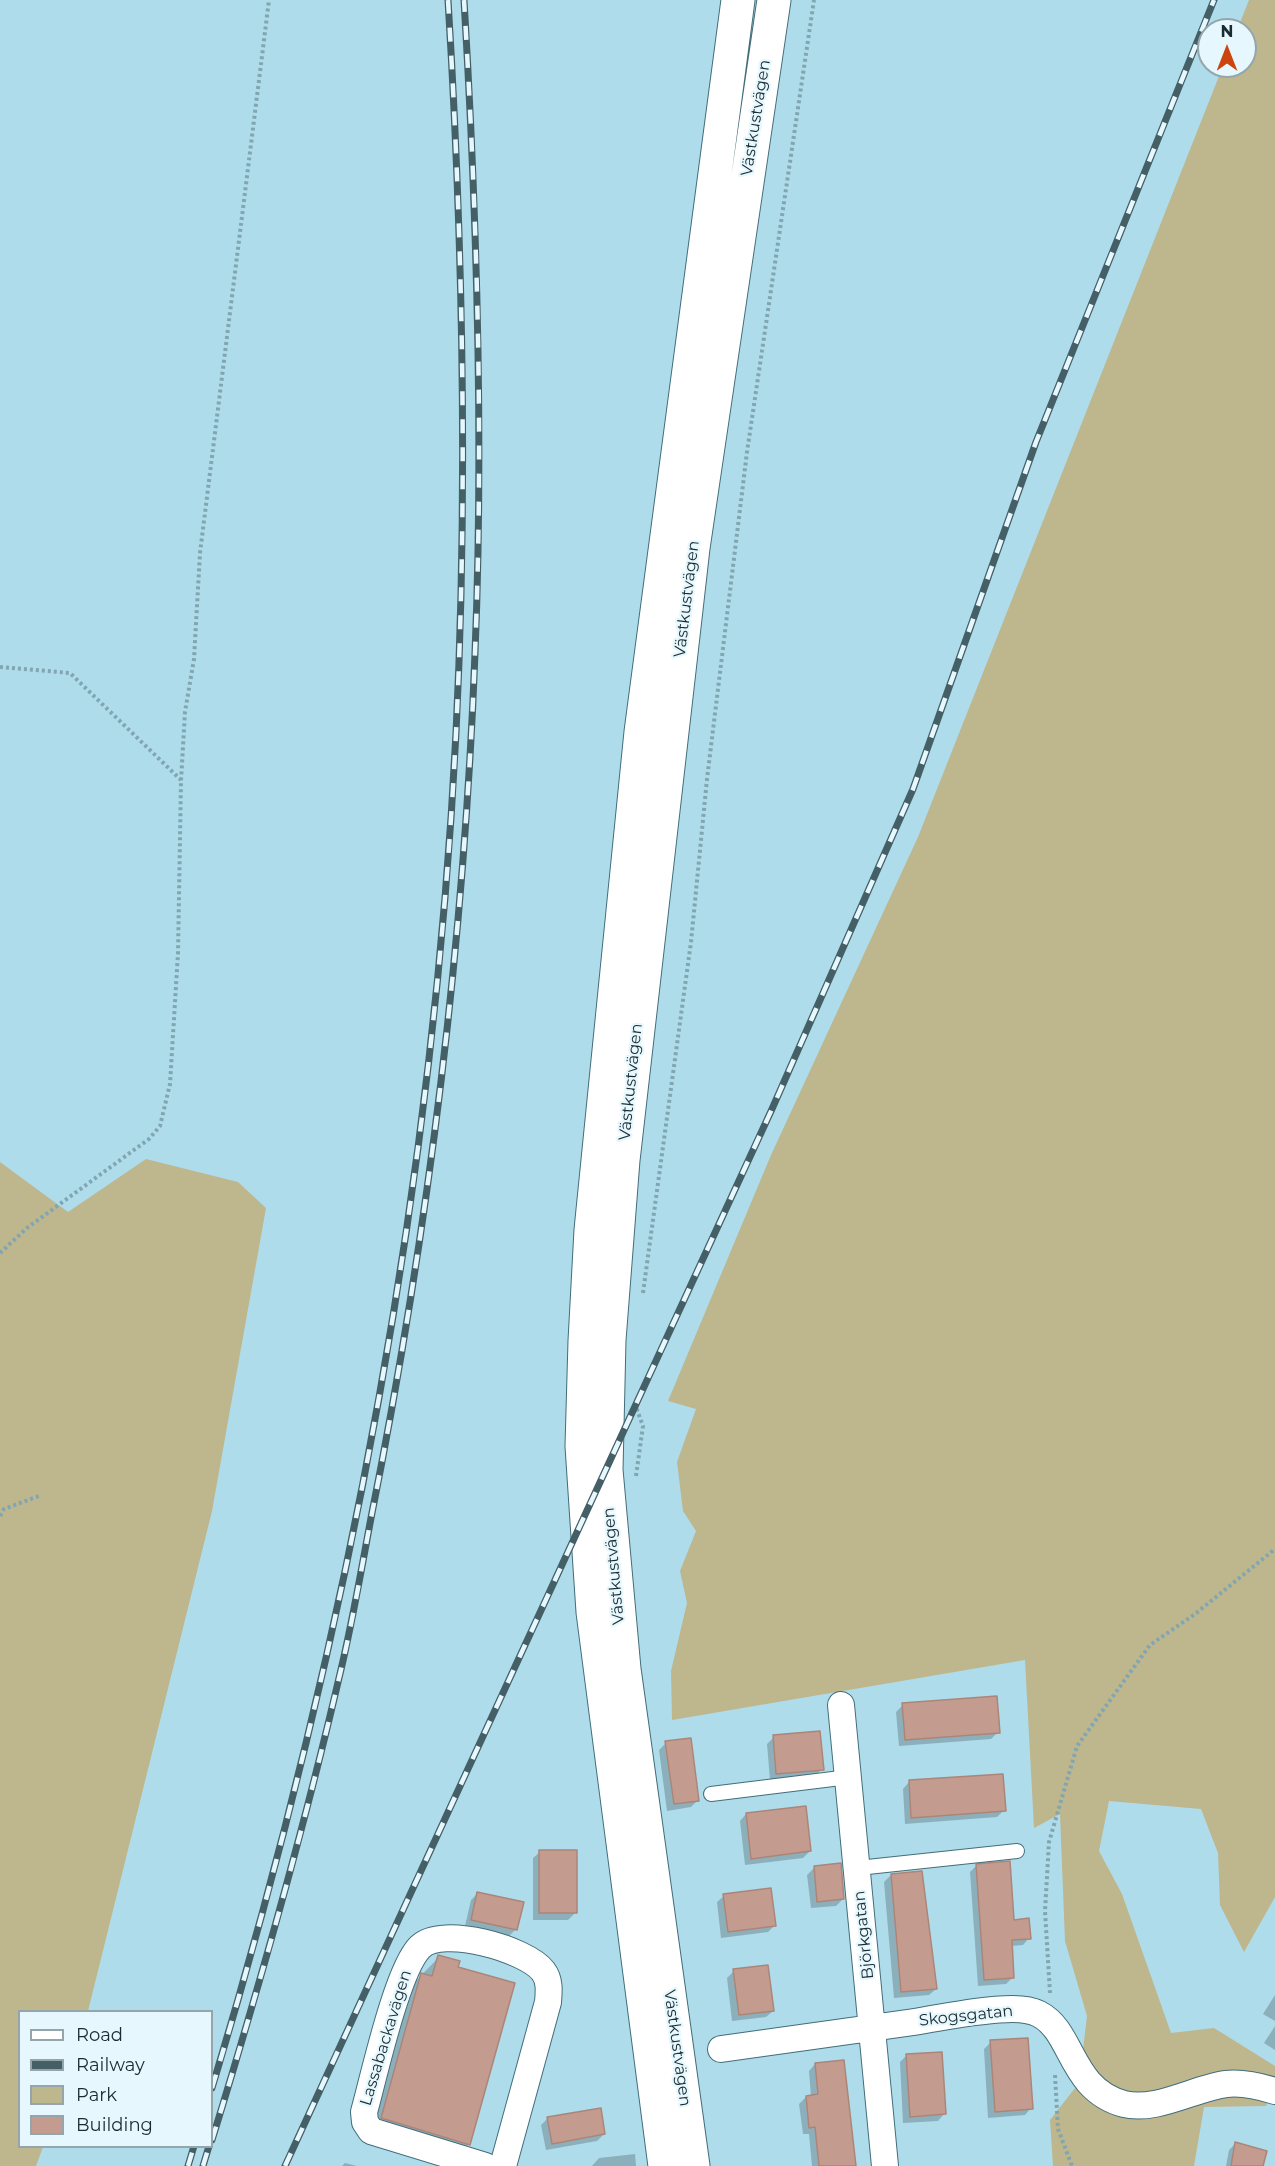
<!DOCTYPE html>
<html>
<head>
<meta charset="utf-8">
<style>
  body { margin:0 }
  #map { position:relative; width:1275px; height:2166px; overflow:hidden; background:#aedcea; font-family:Montserrat,sans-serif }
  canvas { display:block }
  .legend { position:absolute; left:18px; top:2010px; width:195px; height:138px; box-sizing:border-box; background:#e6f8fe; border:2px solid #94a6ac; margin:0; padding:8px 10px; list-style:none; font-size:18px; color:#1a2c31 }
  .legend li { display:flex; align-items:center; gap:12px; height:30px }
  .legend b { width:30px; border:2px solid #94a6ac }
  .north { position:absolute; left:1197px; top:18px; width:60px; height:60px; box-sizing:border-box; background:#e6f8fe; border:2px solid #94a6ac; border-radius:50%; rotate:0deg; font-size:16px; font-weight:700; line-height:24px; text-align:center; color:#1a2c31 }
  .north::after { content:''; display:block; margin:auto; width:21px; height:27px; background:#cc450f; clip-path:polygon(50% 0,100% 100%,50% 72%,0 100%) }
</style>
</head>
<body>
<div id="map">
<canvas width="1275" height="2166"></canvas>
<ul class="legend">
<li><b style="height:8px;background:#fff"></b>Road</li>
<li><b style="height:8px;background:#455f67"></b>Railway</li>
<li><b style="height:16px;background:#beb68d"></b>Park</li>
<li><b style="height:16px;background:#c49c8f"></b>Building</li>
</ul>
<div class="north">N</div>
</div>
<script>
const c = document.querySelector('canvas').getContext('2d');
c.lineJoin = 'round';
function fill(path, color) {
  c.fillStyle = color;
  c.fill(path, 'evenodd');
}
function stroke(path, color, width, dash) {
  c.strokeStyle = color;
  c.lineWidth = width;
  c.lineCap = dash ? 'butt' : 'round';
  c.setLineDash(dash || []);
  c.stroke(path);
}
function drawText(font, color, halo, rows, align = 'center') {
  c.font = font + ' Montserrat,sans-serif';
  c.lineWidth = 4.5;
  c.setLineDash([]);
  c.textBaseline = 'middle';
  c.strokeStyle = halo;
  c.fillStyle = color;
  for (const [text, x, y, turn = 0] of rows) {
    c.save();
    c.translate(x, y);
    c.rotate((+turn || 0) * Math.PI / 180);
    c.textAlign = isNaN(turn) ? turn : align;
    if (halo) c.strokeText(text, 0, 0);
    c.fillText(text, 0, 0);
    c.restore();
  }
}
const green = new Path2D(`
  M 1249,0 L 1275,0 L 1275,1897 L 1244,1952 L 1220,1905 L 1218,1853 L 1201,1809 L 1109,1801 L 1099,1851 L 1122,1894 L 1171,2033 L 1214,2028 L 1275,2066 L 1275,2082 L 1266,2106 L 1204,2107 L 1194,2166 L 1053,2166 L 1050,2120 L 1079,2083 L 1087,2016 L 1065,1941 L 1060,1814 L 1034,1828 L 1025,1660 L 672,1720 L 671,1671 L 687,1603 L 680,1571 L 696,1531 L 683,1511 L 677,1462 L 696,1409 L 668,1401 L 771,1155 L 918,837 L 1223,66 L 1245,66 L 1245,30 L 1237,30 Z
  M 146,1159 L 238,1182 L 266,1208 L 212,1511 L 88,2011 L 20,2012 L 20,2146 L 43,2147 L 36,2166 L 0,2166 L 0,1162 L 68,1212 Z`);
const shadow = new Path2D(`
  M 903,1705 L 998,1732 L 991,1739 L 899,1746 L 896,1712 Z
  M 774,1737 L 822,1769 L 815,1776 L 770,1780 L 767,1744 Z
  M 666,1743 L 698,1800 L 691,1807 L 667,1811 L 659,1750 Z
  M 909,1782 L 1004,1810 L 997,1817 L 905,1824 L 903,1789 Z
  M 746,1814 L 810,1851 L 803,1858 L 745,1865 L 740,1821 Z
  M 540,1852 L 575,1913 L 568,1920 L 533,1920 L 533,1858 Z
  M 976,1866 L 1013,1921 L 1029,1938 L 1023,1945 L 1011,1946 L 1013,1977 L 1006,1984 L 978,1986 L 970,1872 Z
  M 814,1868 L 843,1899 L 836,1906 L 811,1908 L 807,1875 Z
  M 891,1875 L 936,1989 L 929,1995 L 894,1998 L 884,1882 Z
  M 478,1893 L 516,1929 L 509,1936 L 465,1926 L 471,1900 Z
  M 724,1896 L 775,1925 L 768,1932 L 721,1938 L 717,1902 Z
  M 440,1956 L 456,1969 L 469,2144 L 455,2158 L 368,2132 L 408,1989 Z
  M 734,1971 L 773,2011 L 766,2017 L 732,2021 L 727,1978 Z
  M 1275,1995 L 1275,2021 L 1263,2014 Z
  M 1275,2026 L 1275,2050 L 1264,2043 Z
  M 991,2042 L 1031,2108 L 1025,2115 L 988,2118 L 984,2049 Z
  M 907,2055 L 944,2114 L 938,2121 L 903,2123 L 900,2062 Z
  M 815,2064 L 854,2166 L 812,2166 L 809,2134 L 803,2134 L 799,2104 L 806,2097 L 811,2097 L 809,2071 Z
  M 548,2118 L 604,2134 L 597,2141 L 546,2150 L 541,2125 Z
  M 1236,2143 L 1265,2152 L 1264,2166 L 1226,2166 L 1229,2150 Z
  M 635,2154 L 636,2166 L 592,2166 L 599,2158 Z
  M 345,2163 L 357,2166 L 342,2166 Z`);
const building = new Path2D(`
  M 997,1696 L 1000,1733 L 905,1740 L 902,1703 Z
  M 820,1731 L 824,1770 L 776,1774 L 773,1735 Z
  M 691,1738 L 699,1801 L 674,1804 L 665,1741 Z
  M 1003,1774 L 1006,1811 L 911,1818 L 909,1780 Z
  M 806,1806 L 811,1851 L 751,1859 L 746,1813 Z
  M 539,1850 L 577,1850 L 577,1913 L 539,1913 Z
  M 1010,1861 L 1014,1920 L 1029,1918 L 1031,1939 L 1012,1940 L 1014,1978 L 984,1980 L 976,1864 Z
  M 841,1863 L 844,1899 L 817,1902 L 814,1866 Z
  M 922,1871 L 937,1989 L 901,1992 L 891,1874 Z
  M 771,1888 L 776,1926 L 728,1932 L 723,1894 Z
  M 477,1892 L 524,1902 L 517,1930 L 471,1920 Z
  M 438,1955 L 460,1961 L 458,1967 L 515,1983 L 470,2145 L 381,2118 L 421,1973 L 432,1976 Z
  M 768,1965 L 774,2011 L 739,2015 L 733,1969 Z
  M 1028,2038 L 1033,2109 L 995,2112 L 990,2040 Z
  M 942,2052 L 946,2114 L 910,2117 L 906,2054 Z
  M 844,2060 L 856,2166 L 819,2166 L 815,2127 L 809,2128 L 806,2096 L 818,2094 L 815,2063 Z
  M 601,2108 L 605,2134 L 552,2144 L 547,2117 Z
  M 1235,2142 L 1267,2151 L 1263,2166 L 1231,2166 Z`);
const path = new Path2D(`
  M 0,667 L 70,673 L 181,780
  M 0,1253 L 27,1228 L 149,1139 L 160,1126 L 170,1084 L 178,953 L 181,781 L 185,712 L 194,659 L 200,553 L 269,0
  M 643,1293 L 691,942 L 707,779 L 747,452 L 814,0
  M 636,1476 L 643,1426 L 636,1407
  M 0,1516 L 4,1509 L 39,1496
  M 1050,1993 L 1045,1911 L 1049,1842 L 1077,1746 L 1150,1645 L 1195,1614 L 1275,1549
  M 1055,2075 L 1058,2129 L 1072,2166`);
const service = new Path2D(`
  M 711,1794 L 849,1777
  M 858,1868 L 1017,1851`);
const minor = new Path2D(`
  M 841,1705 L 885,2166
  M 721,2049 C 785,2040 849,2031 914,2022 C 946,2017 980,2009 1013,2009 C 1021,2009 1031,2010 1039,2014 C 1074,2032 1069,2089 1124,2104 C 1156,2112 1195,2088 1226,2084 C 1242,2082 1259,2086 1275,2091
  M 485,2166 L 371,2131 L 365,2122 L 364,2112 C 374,2076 397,1970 420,1947 C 442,1925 526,1949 543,1971 C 550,1980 549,1991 548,2002 L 503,2166`);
const primary = new Path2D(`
  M 665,2166 L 593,1612 L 582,1446 L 585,1341 L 591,1230 L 641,732 L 738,0
  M 693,2166 L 624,1669 L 606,1470 L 609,1340 L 623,1160 L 693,548 L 774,0`);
const rail = new Path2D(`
  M 212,2088 C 345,1648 433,1193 456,733 C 468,488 463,244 448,0
  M 212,2140 C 259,1987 303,1833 339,1678 C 352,1625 361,1571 371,1518 C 428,1233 464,944 475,653 C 484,436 477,217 464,0
  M 188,2166 L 194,2146
  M 203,2166 L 209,2146
  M 285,2166 L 772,1109 L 913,789 L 1036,442 L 1214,0`);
const streetNames = [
  ["Västkustvägen",756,118,-81],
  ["Västkustvägen",687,599,-83],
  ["Västkustvägen",631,1082,-84],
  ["Västkustvägen",614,1566,-95],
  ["Björkgatan",864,1935,-96],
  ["Skogsgatan",966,2016,-6],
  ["Lassabackavägen",386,2038,-73],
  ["Västkustvägen",677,2048,82]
];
fill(green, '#beb68d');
fill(shadow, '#0003');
fill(building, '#c49c8f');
stroke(building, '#ac8579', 1.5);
stroke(service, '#426d7a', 16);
stroke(minor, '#426d7a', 28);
stroke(primary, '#426d7a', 35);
stroke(path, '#81a6b1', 4, [3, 3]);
stroke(service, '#fff', 14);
stroke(minor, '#fff', 26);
stroke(primary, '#fff', 33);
stroke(rail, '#455f67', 7);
stroke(rail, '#e6f8fe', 4.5, [14]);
drawText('16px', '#1a2c31', '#e6f8fe', streetNames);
</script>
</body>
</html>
